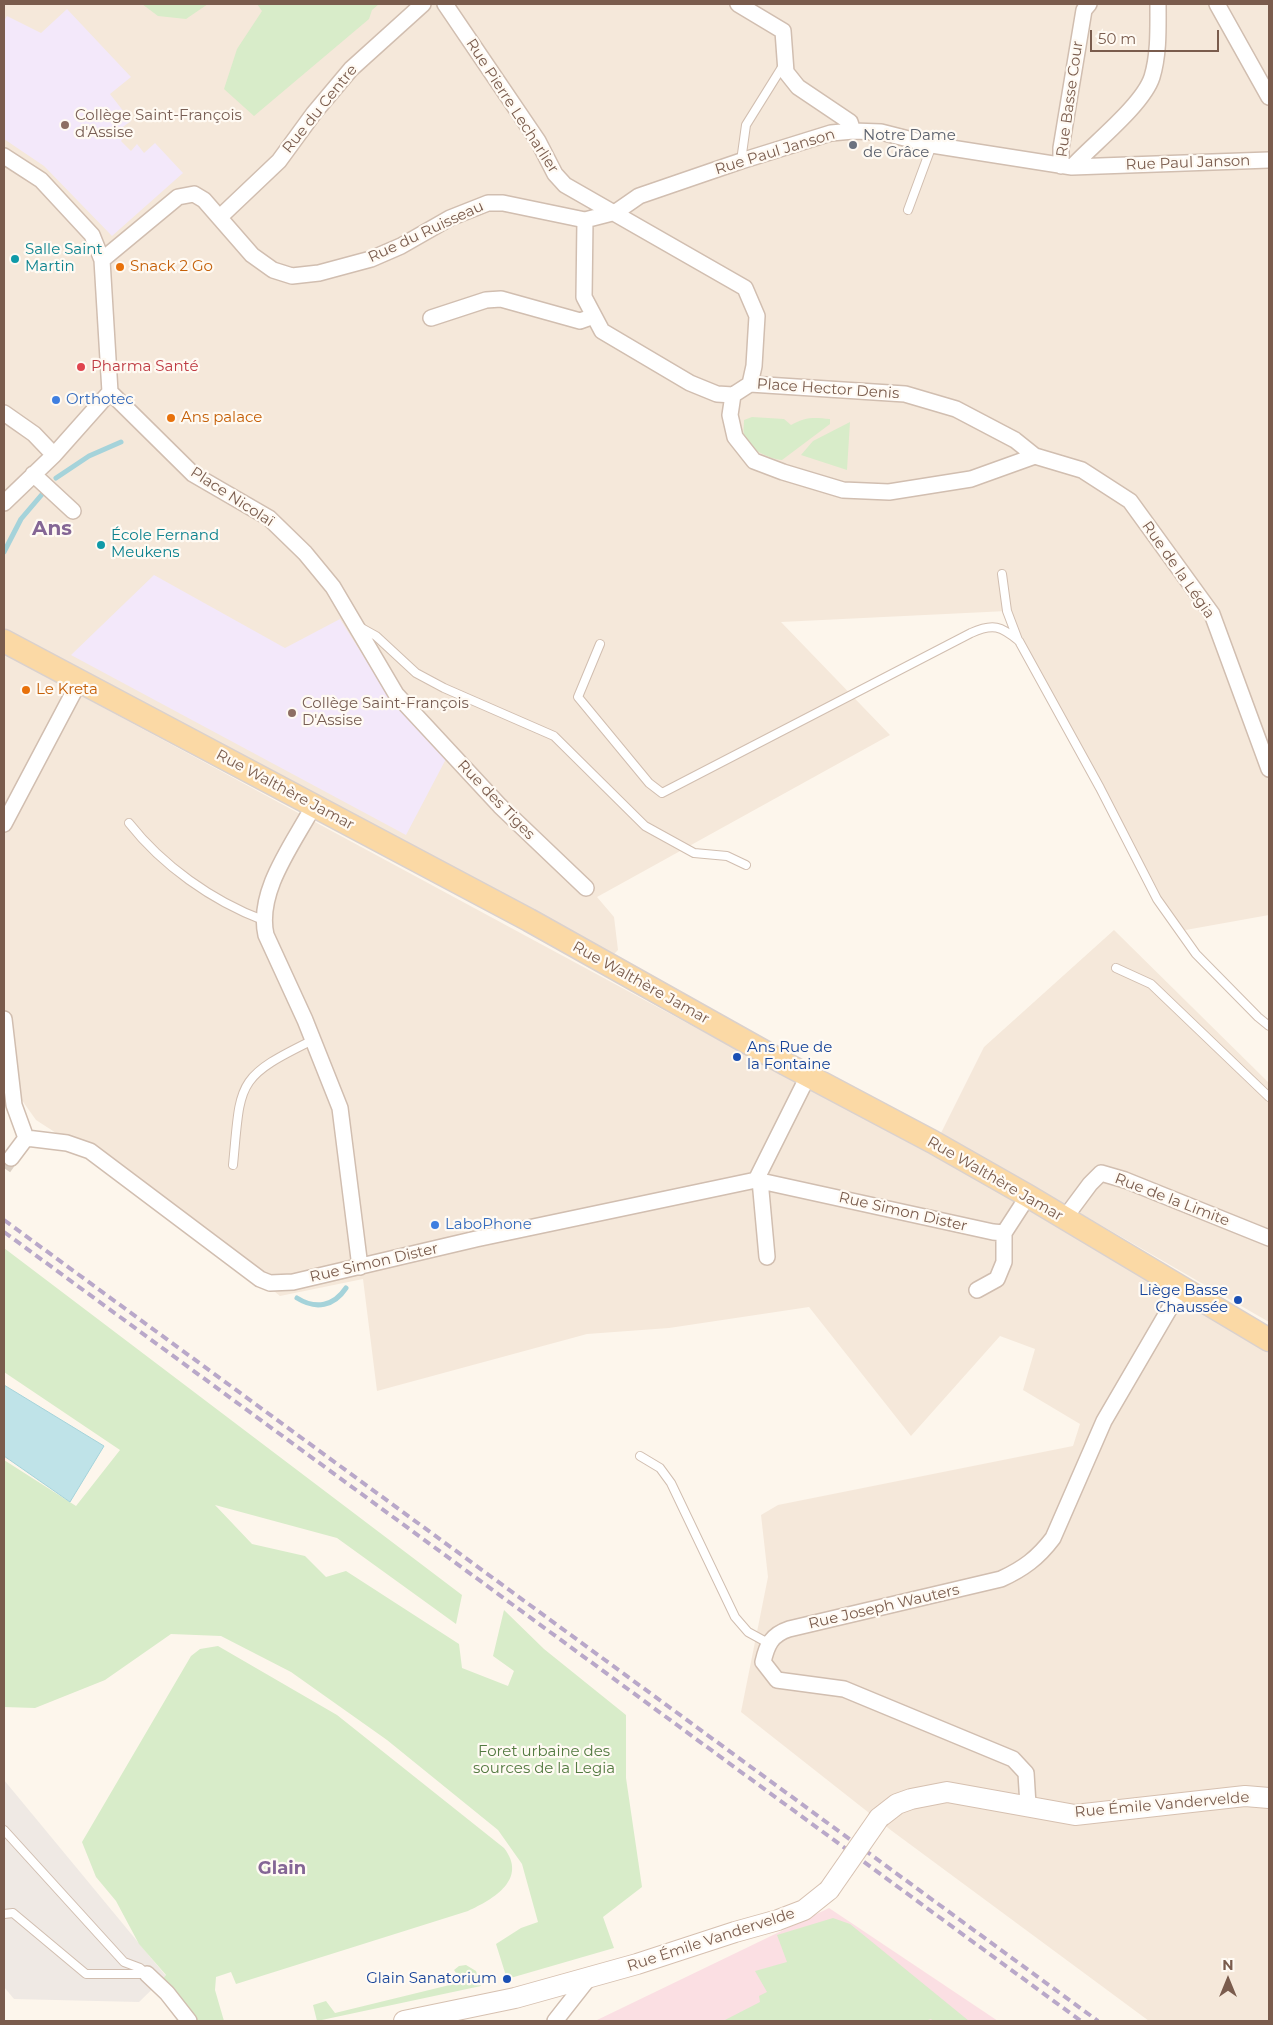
<!DOCTYPE html>
<html>
<head>
<meta charset="utf-8">
<style>
  body { margin:0 }
  #map { position:relative; width:1273px; height:2025px; overflow:hidden; background:#fdf6ec; font-family:Montserrat,sans-serif }
  canvas { display:block }
  .frame { position:absolute; inset:0; border:5px solid #7a5c4d; pointer-events:none }
  .north { position:absolute; left:1203px; top:1955px; width:50px; height:50px; -webkit-text-stroke:4px #fffaf3; paint-order:stroke; rotate:0deg; font-size:14px; font-weight:700; line-height:20px; text-align:center; color:#7a5c4d }
  .north::after { content:''; display:block; margin:auto; width:18px; height:22px; background:#7a5c4d; clip-path:polygon(50% 0,100% 100%,50% 72%,0 100%) }
  .scale { position:absolute; left:1090px; top:30px; width:129px; height:22px; box-sizing:border-box; border:2px solid #7a5c4d; border-top:0; padding-left:6px; font-size:15px; line-height:18px; white-space:nowrap; color:#7a5c4d; -webkit-text-stroke:4px #fffaf3; paint-order:stroke }
</style>
</head>
<body>
<div id="map">
<canvas width="1273" height="2025"></canvas>
<div class="frame"></div>
<div class="north">N</div>
<div class="scale">50 m</div>
</div>
<script>
const c = document.querySelector('canvas').getContext('2d');
c.lineJoin = 'round';
function fill(path, color) {
  c.fillStyle = color;
  c.fill(path, 'evenodd');
}
function stroke(path, color, width, dash) {
  c.strokeStyle = color;
  c.lineWidth = width;
  c.lineCap = dash ? 'butt' : 'round';
  c.setLineDash(dash || []);
  c.stroke(path);
}
function drawText(font, color, halo, rows, align = 'center') {
  c.font = font + ' Montserrat,sans-serif';
  c.lineWidth = 4.5;
  c.setLineDash([]);
  c.textBaseline = 'middle';
  c.strokeStyle = halo;
  c.fillStyle = color;
  for (const [text, x, y, turn = 0] of rows) {
    c.save();
    c.translate(x, y);
    c.rotate((+turn || 0) * Math.PI / 180);
    c.textAlign = isNaN(turn) ? turn : align;
    if (halo) c.strokeText(text, 0, 0);
    c.fillText(text, 0, 0);
    c.restore();
  }
}
const residential = new Path2D(`
  M 4,4 L 1269,4 L 1269,915 L 1180,931 L 1007,611 L 781,622 L 890,735 L 597,897 L 614,917 L 618,950 L 613,955 L 4,633 Z
  M 4,654 L 961,1171 L 1269,1348 L 1269,2021 L 1149,2021 L 892,1831 L 741,1712 L 768,1577 L 761,1515 L 778,1505 L 1073,1446 L 1080,1424 L 1023,1390 L 1035,1349 L 1000,1336 L 911,1436 L 809,1307 L 669,1328 L 587,1334 L 377,1391 L 363,1279 L 280,1296 L 163,1202 L 36,1120 L 4,1075 Z
  M 1114,930 L 1269,1083 L 1269,1322 L 941,1133 L 984,1047 Z`);
const industrial = new Path2D(`
  M 4,1780 L 166,1976 L 139,2002 L 14,1999 L 4,1987 Z`);
const education = new Path2D(`
  M 67,9 L 131,77 L 110,94 L 131,121 L 120,129 L 126,135 L 121,141 L 131,151 L 137,144 L 144,153 L 155,143 L 183,173 L 112,236 L 44,166 L 4,139 L 4,21 L 7,16 L 41,33 Z
  M 154,575 L 285,648 L 340,619 L 383,687 L 447,757 L 406,835 L 71,655 Z`);
const medical = new Path2D(`
  M 829,1908 L 998,2021 L 595,2021 Z`);
const green = new Path2D(`
  M 142,4 L 208,4 L 186,19 L 158,16 Z
  M 257,4 L 379,4 L 372,10 L 369,19 L 254,116 L 224,89 L 237,49 L 262,11 Z
  M 752,417 L 784,419 L 791,425 C 805,417 813,417 830,419 L 830,424 L 782,460 C 769,459 748,449 744,435 C 743,431 744,424 744,420 Z
  M 850,422 L 847,470 L 801,455 L 813,441 Z
  M 4,1248 L 462,1595 L 456,1624 L 337,1538 L 215,1505 L 252,1544 L 305,1556 L 326,1577 L 346,1571 L 459,1644 L 462,1668 L 508,1686 L 514,1671 L 493,1656 L 504,1610 L 544,1649 L 626,1715 L 626,1778 L 642,1887 L 603,1917 L 614,1948 L 507,1979 L 496,1944 L 521,1928 L 538,1922 L 522,1864 L 498,1830 L 387,1740 L 291,1672 L 221,1636 L 171,1634 L 105,1680 L 35,1708 L 4,1707 L 4,1460 L 76,1506 L 120,1450 L 4,1372 Z
  M 218,1646 L 337,1715 L 504,1848 C 528,1879 494,1899 468,1911 L 236,1984 L 231,1972 L 216,1977 L 215,1990 L 224,2021 L 197,2021 L 162,1980 L 166,1975 L 139,1944 L 116,1901 L 96,1877 L 82,1842 L 191,1656 L 200,1649 Z
  M 833,1918 L 850,1924 L 969,2021 L 933,2021 L 931,2019 L 925,2021 L 723,2021 L 760,2002 L 759,1996 L 767,1992 L 755,1971 L 787,1962 L 777,1935 Z
  M 466,1965 L 476,1971 L 481,1986 L 317,2021 L 313,2005 L 326,2001 L 335,2013 L 462,1982 L 454,1970 L 459,1966 Z`);
const water = new Path2D(`
  M 4,1385 L 104,1446 L 70,1502 L 4,1456 Z`);
const stream = new Path2D(`
  M 56,478 L 89,456 L 121,442
  M 4,552 L 21,519 L 44,492
  M 297,1298 C 316,1310 334,1306 346,1288`);
const minorTunnel = new Path2D(`
  M 4,1168 L 11,1158`);
const service = new Path2D(`
  M 741,161 L 746,125 L 784,64
  M 908,210 L 932,145
  M 1002,574 L 1007,611 L 1018,640
  M 358,626 L 376,636 L 416,673 L 444,688 L 554,736 L 645,826 L 694,853 L 727,856 L 746,865
  M 600,644 L 578,697 L 649,783 L 662,793 L 971,633 C 993,623 1001,626 1019,641 L 1100,788 L 1157,899 L 1196,954 L 1258,1017 L 1269,1026
  M 129,823 C 162,865 212,901 263,920
  M 1116,968 L 1151,984 L 1269,1097
  M 233,1165 C 241,1082 235,1078 313,1040
  M 640,1456 L 660,1468 L 671,1483 L 735,1617 L 748,1632 L 768,1643
  M 4,1830 L 124,1962 L 140,1968 L 147,1974
  M 4,1914 L 13,1913 L 86,1974 L 147,1974`);
const minor = new Path2D(`
  M 445,4 L 538,141 L 555,174 L 565,185 L 745,288 L 757,316 L 754,366 L 750,384
  M 738,4 L 783,31 L 786,72 L 798,87 L 850,122 L 853,131
  M 1217,4 L 1269,97
  M 4,156 L 41,180 L 92,235 L 102,260 L 110,392 L 193,474 L 269,518 L 305,553 L 333,587 L 396,694 L 500,806 L 586,888
  M 1061,166 L 1061,148 L 1084,10 L 1089,4
  M 1072,167 C 1093,144 1143,105 1152,77 C 1159,54 1158,28 1158,4
  M 220,217 L 279,161 L 314,113 L 351,69 L 423,4
  M 585,220 L 584,297 L 602,331 L 690,383 L 717,394 L 733,395
  M 102,260 L 178,197 L 194,194 L 204,200 L 252,255 L 273,270 L 292,276 L 319,273 L 371,259 L 401,246 L 450,218 L 488,203 L 503,203 L 585,220 L 616,212 L 639,196 L 741,161 L 831,133 L 853,131 L 881,132 L 932,145 L 1072,167 L 1269,160
  M 431,318 L 486,300 L 501,299 L 580,321 L 594,316
  M 4,413 L 34,434 L 54,455
  M 1035,456 L 971,479 L 889,492 L 843,490 L 783,472 L 754,461 L 735,437 L 730,415 L 733,395 L 750,384 L 905,394 L 956,409 L 1015,440 L 1035,456 L 1082,470 L 1130,501 L 1212,614 L 1269,769
  M 33,474 L 73,511
  M 4,503 L 54,455 L 110,392
  M 314,805 C 294,843 256,891 266,935 L 305,1020 L 340,1108 L 360,1267
  M 4,824 L 79,682
  M 4,1019 L 14,1105 L 26,1138
  M 26,1138 L 67,1143 L 90,1151 L 260,1279 L 270,1283 L 293,1282 L 476,1239 L 756,1180 L 993,1232 L 1004,1233
  M 11,1158 L 26,1138
  M 756,1180 L 808,1076
  M 760,1180 L 767,1257
  M 1064,1219 L 1090,1184 L 1101,1173 L 1125,1180 L 1269,1238
  M 1004,1233 L 1028,1196
  M 977,1290 L 997,1279 L 1004,1262 L 1004,1233
  M 1028,1805 L 1026,1773 L 1013,1759 L 844,1689 L 777,1680 L 763,1662 C 767,1645 771,1635 789,1629 L 1001,1579 C 1023,1569 1038,1558 1053,1538 L 1104,1421 L 1181,1289
  M 147,1974 L 167,1993 L 189,2021
  M 555,2021 L 588,1979`);
const secondary = new Path2D(`
  M 879,1818 L 897,1804 L 911,1799 L 947,1792 L 1075,1815 L 1245,1796 L 1269,1798
  M 404,2021 L 515,1998 L 637,1964 L 735,1932 L 778,1920 L 804,1910 L 829,1890`);
const primary = new Path2D(`
  M 4,641 L 529,920 L 786,1064 L 933,1142 L 1028,1196 L 1269,1340`);
const rail = new Path2D(`
  M 4,1220 L 1098,2021
  M 4,1232 L 1081,2021`);
const secondaryBridge = new Path2D(`
  M 829,1890 L 879,1818`);
const markers = [
  [65,125,5,"#8d6e63"],
  [853,145,5,"#6b7280"],
  [15,259,5,"#0f9aa8"],
  [120,267,5,"#e8710a"],
  [81,367,5,"#e0444e"],
  [56,400,5,"#3f7fe0"],
  [171,418,5,"#e8710a"],
  [101,545,5,"#0f9aa8"],
  [26,690,5,"#e8710a"],
  [292,713,5,"#8d6e63"],
  [737,1057,5,"#1a4fb4"],
  [435,1225,5,"#3f7fe0"],
  [1238,1300,5,"#1a4fb4"],
  [507,1979,5,"#1a4fb4"]
];
const streetNames = [
  ["Rue Basse Cour",1070,99,-82],
  ["Rue Pierre Lecharlier",512,106,57],
  ["Rue du Centre",320,109,-51],
  ["Rue Paul Janson",775,152,-17],
  ["Rue Paul Janson",1188,163,-2],
  ["Rue du Ruisseau",426,232,-25],
  ["Place Hector Denis",828,389,4],
  ["Place Nicolaï",232,497,33],
  ["Rue de la Légia",1178,570,55],
  ["Rue Walthère Jamar",285,790,28],
  ["Rue des Tiges",496,800,46],
  ["Rue Walthère Jamar",641,983,29],
  ["Rue Walthère Jamar",995,1179,30],
  ["Rue de la Limite",1172,1200,21],
  ["Rue Simon Dister",903,1212,13],
  ["Rue Simon Dister",374,1263,-13],
  ["Rue Joseph Wauters",884,1607,-13],
  ["Rue Émile Vandervelde",1162,1805,-5],
  ["Rue Émile Vandervelde",711,1940,-18]
];
const educationNames = [
  ["Collège Saint-François",75,116],
  ["d'Assise",75,133],
  ["Collège Saint-François",302,704],
  ["D'Assise",302,721]
];
const worshipNames = [
  ["Notre Dame",863,136],
  ["de Grâce",863,153]
];
const cultureNames = [
  ["Salle Saint",25,250],
  ["Martin",25,267],
  ["École Fernand",111,536],
  ["Meukens",111,553]
];
const foodNames = [
  ["Snack 2 Go",130,267],
  ["Ans palace",181,418],
  ["Le Kreta",36,690]
];
const healthNames = [
  ["Pharma Santé",91,367]
];
const shopNames = [
  ["Orthotec",66,400],
  ["LaboPhone",445,1225]
];
const transitNames = [
  ["Ans Rue de",747,1048,"left"],
  ["la Fontaine",747,1065,"left"],
  ["Liège Basse",1228,1291],
  ["Chaussée",1228,1308],
  ["Glain Sanatorium",497,1979]
];
const parkNames = [
  ["Foret urbaine des",544,1752],
  ["sources de la Legia",544,1769]
];
const quarterNames = [
  ["Glain",282,1869]
];
const districtNames = [
  ["Ans",52,529]
];
fill(residential, '#f5e8da');
fill(industrial, '#efe9e4');
fill(education, '#f3e8fa');
fill(medical, '#fbdfe3');
fill(green, '#d8ecc9');
fill(water, '#bfe3e8');
stroke(water, '#a5d3da', 1);
stroke(stream, '#a5d3da', 5);
stroke(minorTunnel, '#dcd0c4', 15, [15, 8]);
stroke(service, '#d1beb0', 10);
stroke(minor, '#d1beb0', 18);
stroke(secondary, '#d6c0b0', 22);
stroke(primary, '#dad1cd', 25);
stroke(service, '#fff', 8);
stroke(minor, '#fff', 15);
stroke(secondary, '#fff', 20);
stroke(primary, '#fbd9a5', 22);
stroke(rail, '#b9a8c9', 4, [8, 5]);
stroke(secondaryBridge, '#d6c0b0', 22, []);
stroke(secondaryBridge, '#fff', 20);
for (const [x, y, r, color] of markers) {
  const dot = new Path2D();
  dot.arc(x, y, r, 0, 2 * Math.PI);
  c.fillStyle = color;
  c.fill(dot);
  stroke(dot, '#fffaf3', 2);
}
drawText('15px', '#7a5c4d', '#fffaf3', streetNames);
drawText('15px', '#785e54', '#fffaf3', educationNames, 'left');
drawText('15px', '#5b616d', '#fffaf3', worshipNames, 'left');
drawText('15px', '#0d838f', '#fffaf3', cultureNames, 'left');
drawText('15px', '#c56008', '#fffaf3', foodNames, 'left');
drawText('15px', '#be3a42', '#fffaf3', healthNames, 'left');
drawText('15px', '#366cbe', '#fffaf3', shopNames, 'left');
drawText('15px', '#164399', '#fffaf3', transitNames, 'right');
drawText('15px', '#537a41', '#fffaf3', parkNames);
drawText('bold 18px', '#846695', '#fffaf3', quarterNames);
drawText('bold 20px', '#846695', '#fffaf3', districtNames);
</script>
</body>
</html>
